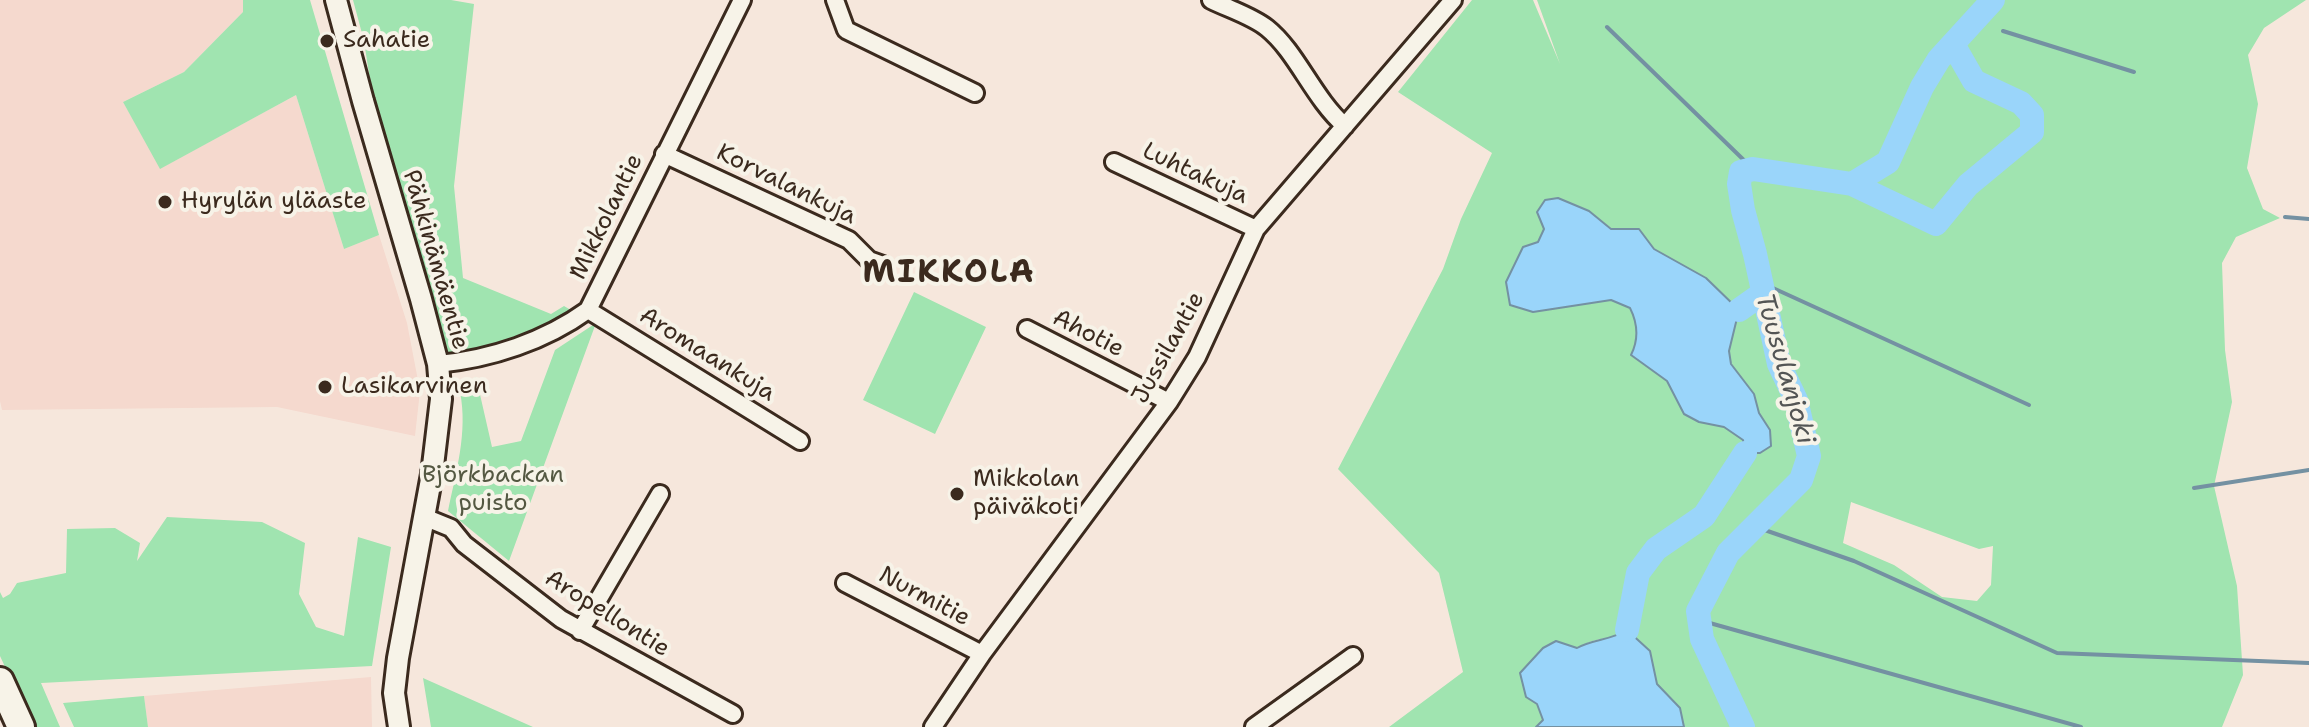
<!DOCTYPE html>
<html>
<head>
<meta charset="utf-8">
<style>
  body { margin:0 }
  canvas { display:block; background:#f6e7dc }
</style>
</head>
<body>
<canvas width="2309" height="727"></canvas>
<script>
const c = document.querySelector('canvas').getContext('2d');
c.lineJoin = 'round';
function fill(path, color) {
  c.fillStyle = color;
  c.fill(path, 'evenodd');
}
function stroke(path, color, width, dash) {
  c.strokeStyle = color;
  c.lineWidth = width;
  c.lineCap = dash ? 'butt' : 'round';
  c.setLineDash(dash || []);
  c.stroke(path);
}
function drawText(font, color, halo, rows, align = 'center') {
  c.font = font + ' "Shantell Sans",sans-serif';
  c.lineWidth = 8;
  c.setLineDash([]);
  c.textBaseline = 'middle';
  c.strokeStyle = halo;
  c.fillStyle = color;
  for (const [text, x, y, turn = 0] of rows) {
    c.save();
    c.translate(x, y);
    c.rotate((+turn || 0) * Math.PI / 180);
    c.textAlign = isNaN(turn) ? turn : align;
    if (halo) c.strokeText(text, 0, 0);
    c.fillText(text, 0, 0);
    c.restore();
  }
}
const built = new Path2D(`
  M 0,0 L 243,0 L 243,12 L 184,72 L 123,102 L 161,168 L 296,95 L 344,249 L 379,235 L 407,323 L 420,391 L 415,436 L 277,407 L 2,410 L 0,401 Z
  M 371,677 L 372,727 L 148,727 L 144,696 Z`);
const green = new Path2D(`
  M 243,0 L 310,0 L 379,235 L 344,249 L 296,95 L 160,169 L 123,102 L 184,72 L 243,12 Z
  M 353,0 L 451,0 L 474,4 L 454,186 L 463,278 L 551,314 L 564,306 L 576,313 C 541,335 493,350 452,357 L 442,343 L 373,100 L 364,41 Z
  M 1472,0 L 1533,0 L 1560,64 L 1537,0 L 2306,0 L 2264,28 L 2248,55 L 2258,104 L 2247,168 L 2263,209 L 2280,218 L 2236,237 L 2222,263 L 2225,350 L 2232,402 L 2214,486 L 2237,586 L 2243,675 L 2222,727 L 1684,727 L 1680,708 L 1657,684 L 1650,650 C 1621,638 1607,632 1577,648 L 1556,641 L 1537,704 L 1543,720 L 1536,727 L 1389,727 L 1463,672 L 1439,573 L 1338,469 L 1443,269 L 1461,219 L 1492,153 L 1398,92 ZM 1589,211 L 1612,229 L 1639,229 L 1654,249 L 1706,278 L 1739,310 L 1729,351 L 1731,364 L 1754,394 L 1759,413 L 1770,430 L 1743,440 L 1724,427 L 1699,422 L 1684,414 L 1667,381 L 1631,355 C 1639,339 1638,324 1630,308 L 1611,300 L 1533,312 L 1510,305 L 1506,282 L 1523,247 L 1538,242 L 1544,229 ZM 1851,502 L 1979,549 L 1993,546 L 1991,585 L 1977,601 L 1942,597 L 1894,565 L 1843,543 Z
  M 914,292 L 986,327 L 935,434 L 863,400 Z
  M 596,323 L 509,561 L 448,511 C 456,472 468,432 460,392 L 467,382 L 476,377 L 492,447 L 521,441 L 555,350 Z
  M 167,517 L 262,522 L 305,543 L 299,594 L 316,627 L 344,636 L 358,537 L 391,547 L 372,666 L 41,683 L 60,727 L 33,727 L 0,656 L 0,592 L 3,598 L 10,594 L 17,583 L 66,573 L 67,529 L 115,528 L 140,543 L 137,561 Z
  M 423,678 L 533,727 L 431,727 Z
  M 144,696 L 148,727 L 74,727 L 63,703 Z`);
const water = new Path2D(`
  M 1558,198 L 1589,211 L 1611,229 L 1639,229 L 1654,249 L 1706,278 L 1739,310 L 1729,351 L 1731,364 L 1754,394 L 1759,413 L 1770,430 L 1771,446 L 1760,453 L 1745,453 L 1743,440 L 1724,427 L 1699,422 L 1684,414 L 1667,381 L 1631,355 C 1639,339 1638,324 1630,308 L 1611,300 L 1533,312 L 1510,305 L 1506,282 L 1523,247 L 1538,242 L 1544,229 L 1537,212 L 1545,200 Z
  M 1627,630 L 1650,651 L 1657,684 L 1680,708 L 1684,727 L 1536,727 L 1543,720 L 1537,704 L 1526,697 L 1520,673 L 1543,648 L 1556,641 L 1577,648 C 1593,639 1612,640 1627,630 Z`);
const stream = new Path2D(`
  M 1607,27 L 1753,169
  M 2003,31 L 2134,72
  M 2285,217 L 2309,219
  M 1762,283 L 2029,405
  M 2194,488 L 2309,470
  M 1756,527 L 1854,561 L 2057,653 L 2309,663
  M 1699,620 L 2081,727`);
const river = new Path2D(`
  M 1852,184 L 1936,224 L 1968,185 L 2032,132 L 2032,115 L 2021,103 L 1974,81 L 1954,46
  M 1739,310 L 1763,293
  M 1627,630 L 1638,573 L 1656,549 L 1704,516 L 1745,453
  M 1743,727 L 1702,639 L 1698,611 L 1728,553 L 1801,480 L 1809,456 L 1796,400 L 1779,364 L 1755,254 L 1743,210 L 1739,184 L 1741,172 L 1753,169 L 1852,184 L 1888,162 L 1922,87 L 1939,59 L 1993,0`);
const minor = new Path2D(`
  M 835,0 L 846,30 L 975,93
  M 1211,0 C 1229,9 1252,16 1267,28 C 1297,52 1313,98 1345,126
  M 664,154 L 849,240 L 869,260 L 883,265
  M 1114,162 L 1256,229
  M 588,310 L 800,441
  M 1027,329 L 1169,402
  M 438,364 C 491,359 545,341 588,310 L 742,0
  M 424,517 L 451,528 L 464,544 L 561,619 L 733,714
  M 845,583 L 982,654
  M 580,631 L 660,494
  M 933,727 L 982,654 L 1169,402 L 1197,357 L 1256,229 L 1453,0
  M 1254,727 L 1353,656`);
const tertiary = new Path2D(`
  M 336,0 L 363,101 L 421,299 L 438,364 L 441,399 L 432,474 L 398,658 L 394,693 L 399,727`);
const primary = new Path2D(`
  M 0,681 L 21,727`);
const markers = [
  [327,41,8,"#3b2a1e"],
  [165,202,8,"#3b2a1e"],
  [325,387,8,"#3b2a1e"],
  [957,494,8,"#3b2a1e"]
];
const poiNames = [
  ["Sahatie",343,41],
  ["Hyrylän yläaste",181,202],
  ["Lasikarvinen",341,387],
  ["Mikkolan",973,480],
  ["päiväkoti",973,508]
];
const streetNames = [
  ["Luhtakuja",1195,174,25],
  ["Korvalankuja",786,185,26],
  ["Mikkolantie",607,217,-64],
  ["Pähkinämäentie",435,260,74],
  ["Ahotie",1088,334,27],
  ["Jussilantie",1169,348,-61],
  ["Aromaankuja",707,355,32],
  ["Nurmitie",924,597,28],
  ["Aropellontie",607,614,32]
];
const parkNames = [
  ["Björkbackan",493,476],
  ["puisto",493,504]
];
const waterNames = [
  ["Tuusulanjoki",1784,369,74]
];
const districtNames = [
  ["MIKKOLA",949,274]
];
fill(built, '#f5d9ce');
fill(green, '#a0e4b0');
fill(water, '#9ad5fa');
stroke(water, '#7491a2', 2);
stroke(stream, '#7491a2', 4);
stroke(river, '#9ad5fa', 24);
stroke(minor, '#3b2a1e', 22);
stroke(tertiary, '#3b2a1e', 26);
stroke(primary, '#3b2a1e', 32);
stroke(minor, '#f7f3e8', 16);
stroke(tertiary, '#f7f3e8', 20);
stroke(primary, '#f7f3e8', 26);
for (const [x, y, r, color] of markers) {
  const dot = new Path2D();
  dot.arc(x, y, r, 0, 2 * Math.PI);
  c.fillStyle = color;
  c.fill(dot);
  stroke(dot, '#f7f3e8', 3);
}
drawText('24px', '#3b2a1e', '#f7f3e8', poiNames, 'left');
drawText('24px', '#3b2a1e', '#f7f3e8', streetNames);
drawText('24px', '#545842', '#f7f3e8', parkNames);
drawText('italic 26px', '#535555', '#f7f3e8', waterNames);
c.letterSpacing = '2px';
drawText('bold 32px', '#3b2a1e', '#f7f3e8', districtNames);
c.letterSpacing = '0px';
</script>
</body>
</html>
